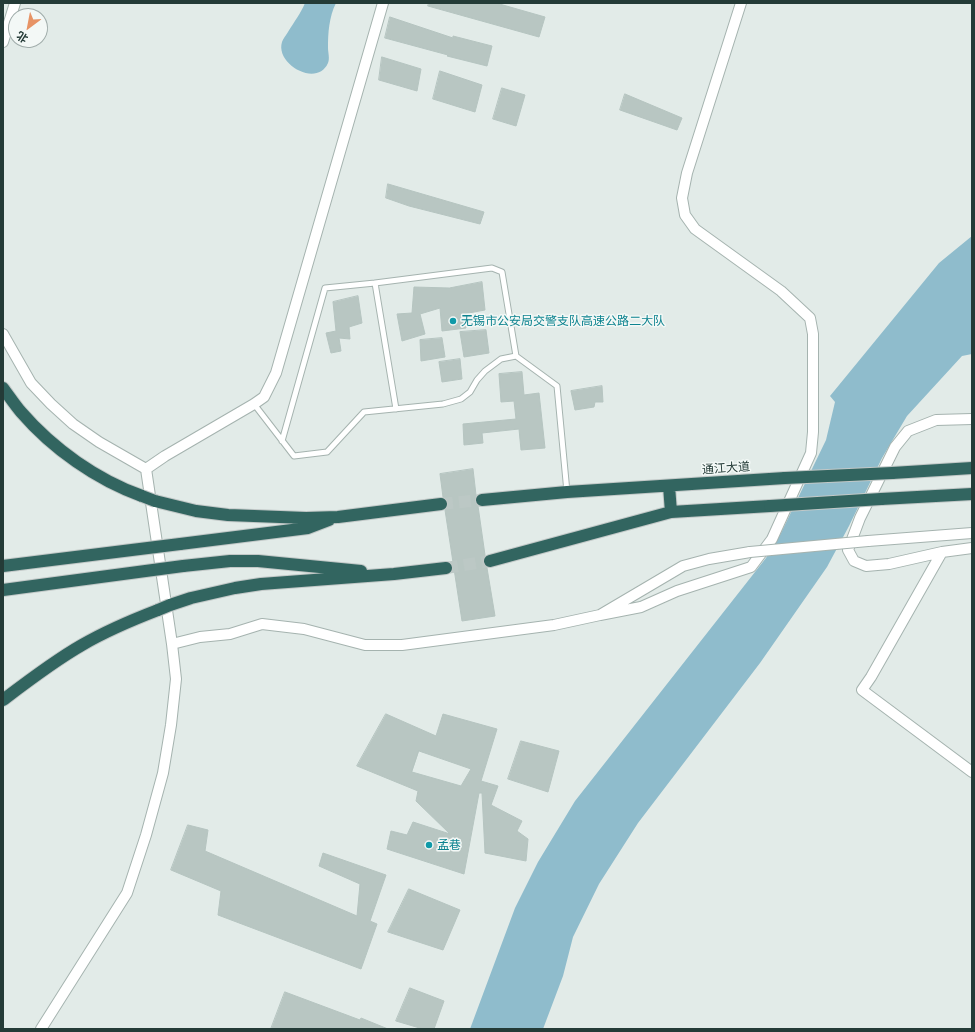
<!DOCTYPE html>
<html>
<head>
<meta charset="utf-8">
<style>
  body { margin:0 }
  #map { position:relative; width:975px; height:1032px; overflow:hidden; background:#e2ebe8; font-family:Barlow,"Noto Sans SC",sans-serif }
  canvas { display:block }
  .frame { position:absolute; inset:0; border:4px solid #243b37; pointer-events:none }
  .north { position:absolute; left:8px; top:8px; width:40px; height:40px; box-sizing:border-box; background:#f3f8f6; border:1px solid #a0acaa; border-radius:50%; rotate:212deg; font-size:11px; font-weight:700; line-height:16px; text-align:center; color:#243b37 }
  .north::after { content:''; display:block; margin:auto; width:14px; height:18px; background:#e79365; clip-path:polygon(50% 0,100% 100%,50% 72%,0 100%) }
</style>
</head>
<body>
<div id="map">
<canvas width="975" height="1032"></canvas>
<div class="frame"></div>
<div class="north">北</div>
</div>
<script>
const c = document.querySelector('canvas').getContext('2d');
c.lineJoin = 'round';
function fill(path, color) {
  c.fillStyle = color;
  c.fill(path, 'evenodd');
}
function stroke(path, color, width, dash) {
  c.strokeStyle = color;
  c.lineWidth = width;
  c.lineCap = dash ? 'butt' : 'round';
  c.setLineDash(dash || []);
  c.stroke(path);
}
function drawText(font, color, halo, rows, align = 'center') {
  c.font = font + ' Barlow,"Noto Sans SC",sans-serif';
  c.lineWidth = 3;
  c.setLineDash([]);
  c.textBaseline = 'middle';
  c.strokeStyle = halo;
  c.fillStyle = color;
  for (const [text, x, y, turn = 0] of rows) {
    c.save();
    c.translate(x, y);
    c.rotate((+turn || 0) * Math.PI / 180);
    c.textAlign = isNaN(turn) ? turn : align;
    if (halo) c.strokeText(text, 0, 0);
    c.fillText(text, 0, 0);
    c.restore();
  }
}
const water = new Path2D(`
  M 305,3 L 336,3 C 329,17 328,33 328,48 C 328,52 330,59 328,63 C 317,88 275,64 282,42 C 283,39 286,35 288,32 C 294,22 301,13 305,3 Z
  M 972,236 L 972,354 L 962,356 L 907,416 L 882,458 L 849,526 L 827,567 L 760,663 L 638,823 L 599,884 L 573,937 L 563,976 L 543,1029 L 470,1029 L 515,908 L 538,862 L 575,801 L 766,558 L 781,533 L 826,440 L 835,402 L 830,396 L 939,263 Z`);
const building = new Path2D(`
  M 429,3 L 496,3 L 545,17 L 539,37 L 428,6 Z
  M 390,17 L 453,38 L 453,36 L 492,46 L 487,66 L 447,56 L 448,55 L 385,38 Z
  M 382,57 L 421,69 L 417,91 L 379,80 Z
  M 440,71 L 482,85 L 475,112 L 433,99 Z
  M 502,88 L 525,95 L 516,126 L 493,119 Z
  M 625,94 L 682,118 L 677,130 L 620,110 Z
  M 388,184 L 484,212 L 480,224 L 409,206 L 386,198 Z
  M 482,282 L 485,310 L 463,314 L 466,328 L 442,331 L 440,308 L 420,314 L 425,334 L 402,341 L 397,314 L 412,313 L 414,287 L 449,288 Z
  M 358,296 L 362,323 L 349,327 L 350,339 L 339,338 L 341,351 L 331,353 L 326,333 L 336,331 L 333,302 Z
  M 486,330 L 489,353 L 464,357 L 460,332 Z
  M 442,338 L 445,357 L 421,361 L 420,340 Z
  M 460,359 L 462,379 L 442,382 L 439,362 Z
  M 522,372 L 524,395 L 539,393 L 545,448 L 521,450 L 519,429 L 482,433 L 483,443 L 464,445 L 463,424 L 516,419 L 514,401 L 501,402 L 499,374 Z
  M 602,386 L 603,402 L 595,402 L 594,407 L 575,410 L 571,391 Z
  M 473,469 L 476,495 L 475,501 L 478,506 L 485,555 L 483,559 L 483,563 L 487,568 L 495,616 L 462,621 L 445,510 L 448,507 L 448,503 L 447,499 L 443,497 L 440,474 Z
  M 386,714 L 436,736 L 443,714 L 497,729 L 481,781 L 498,786 L 491,805 L 522,821 L 517,831 L 528,839 L 526,861 L 485,853 L 482,793 L 479,793 L 464,874 L 387,849 L 391,831 L 407,835 L 413,822 L 450,834 L 416,801 L 418,791 L 357,766 ZM 419,751 L 471,769 L 461,786 L 412,772 Z
  M 521,741 L 559,751 L 548,792 L 508,779 Z
  M 188,825 L 208,830 L 205,851 L 357,916 L 360,884 L 319,866 L 323,853 L 386,875 L 370,921 L 377,924 L 361,969 L 218,915 L 221,891 L 171,870 Z
  M 409,889 L 460,910 L 443,950 L 388,932 Z
  M 410,988 L 444,1001 L 434,1029 L 423,1029 L 396,1021 Z
  M 285,992 L 360,1020 L 361,1018 L 388,1029 L 271,1029 Z`);
const highwayTunnel = new Path2D(`
  M 441,504 L 482,500
  M 446,568 L 490,561`);
const lane = new Path2D(`
  M 375,283 L 492,268 L 502,272 L 516,356 L 557,386 L 567,492
  M 254,404 L 294,456 L 327,452 L 364,412 L 443,404 L 461,399 L 470,392 L 477,380 L 485,371 L 501,359 L 516,356
  M 282,441 L 325,288 L 375,283 L 396,409`);
const street = new Path2D(`
  M 3,42 L 15,3
  M 3,334 L 31,383 L 51,404 L 73,424 L 99,442 L 146,469 L 165,456 L 254,404 L 264,397 L 276,373 L 383,3
  M 972,419 L 936,420 L 908,431 L 895,447 L 860,518 L 848,550 L 854,561 L 866,566 L 889,564 L 942,552 L 972,548
  M 868,541 L 972,533
  M 942,552 L 871,677 L 862,690 L 972,772
  M 600,615 L 641,607 L 677,591 L 751,567 L 772,539 L 811,453 L 813,432 L 813,334 L 810,318 L 781,291 L 695,229 L 685,215 L 682,198 L 687,173 L 741,3
  M 172,644 L 200,637 L 230,634 L 262,624 L 304,629 L 365,645 L 402,645 L 554,625 L 600,615 L 683,566 L 709,559 L 750,552
  M 41,1029 L 127,893 L 146,835 L 163,773 L 171,725 L 176,679 L 172,644 L 146,469`);
const highway = new Path2D(`
  M 3,388 C 9,396 15,405 21,412 C 53,449 97,480 142,496
  M 892,473 L 972,468
  M 669,486 L 671,512
  M 881,499 L 972,494
  M 482,500 L 567,492 L 785,478
  M 155,501 L 196,511 L 228,515 L 306,518 L 338,517 L 441,504
  M 180,544 L 308,528 L 329,520
  M 490,561 L 671,512 L 770,506
  M 183,566 L 230,561 L 258,561 L 361,571
  M 170,605 L 191,598 L 235,588 L 261,584 L 394,574 L 446,568
  M 3,700 C 28,681 54,661 82,645 C 106,631 132,620 158,610`);
const streetBridge = new Path2D(`
  M 750,552 L 868,541`);
const highwayBridge = new Path2D(`
  M 785,478 L 892,473
  M 142,496 L 155,501
  M 770,506 L 881,499
  M 3,566 L 180,544
  M 3,590 L 183,566
  M 158,610 L 170,605`);
const markers = [
  [453,321,4,"#0f9aa8"],
  [429,845,4,"#0f9aa8"]
];
const cultureNames = [
  ["无锡市公安局交警支队高速公路二大队",461,321],
  ["孟巷",437,845]
];
const streetNames = [
  ["通江大道",726,468,-4]
];
fill(water, '#8fbccc');
fill(building, '#b8c6c2');
stroke(building, '#b5c4c0', 1);
stroke(highwayTunnel, '#bcc8c5', 12, [12, 6]);
stroke(lane, '#a5b3af', 7);
stroke(street, '#a5b3af', 12);
stroke(highway, '#c2c8c7', 14);
stroke(lane, '#fff', 5);
stroke(street, '#fff', 10);
stroke(highway, '#326560', 12);
stroke(streetBridge, '#a5b3af', 12, []);
stroke(highwayBridge, '#c2c8c7', 14, []);
stroke(streetBridge, '#fff', 10);
stroke(highwayBridge, '#326560', 12);
for (const [x, y, r, color] of markers) {
  const dot = new Path2D();
  dot.arc(x, y, r, 0, 2 * Math.PI);
  c.fillStyle = color;
  c.fill(dot);
  stroke(dot, '#f3f8f6', 1.5);
}
drawText('12px', '#0d838f', '#f3f8f6', cultureNames, 'left');
drawText('12px', '#243b37', '#f3f8f6', streetNames);
</script>
</body>
</html>
